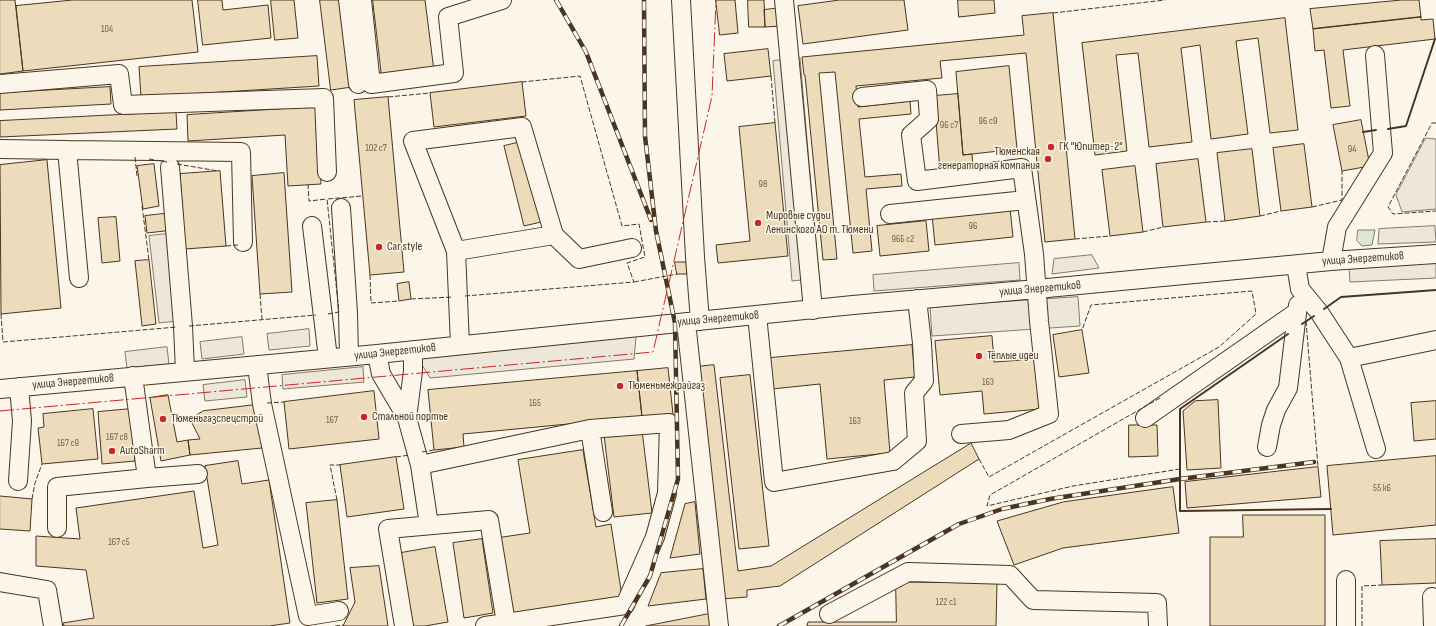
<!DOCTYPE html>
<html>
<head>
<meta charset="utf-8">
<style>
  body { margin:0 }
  canvas { display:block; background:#fbf6e9 }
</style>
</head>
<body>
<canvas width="1436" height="626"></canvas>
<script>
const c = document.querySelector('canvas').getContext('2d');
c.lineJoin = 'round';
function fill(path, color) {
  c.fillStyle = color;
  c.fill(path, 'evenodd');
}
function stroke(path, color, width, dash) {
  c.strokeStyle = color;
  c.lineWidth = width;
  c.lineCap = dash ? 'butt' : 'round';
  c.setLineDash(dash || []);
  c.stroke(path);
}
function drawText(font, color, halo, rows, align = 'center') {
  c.font = font + ' "Sofia Sans Condensed",sans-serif';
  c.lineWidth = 3;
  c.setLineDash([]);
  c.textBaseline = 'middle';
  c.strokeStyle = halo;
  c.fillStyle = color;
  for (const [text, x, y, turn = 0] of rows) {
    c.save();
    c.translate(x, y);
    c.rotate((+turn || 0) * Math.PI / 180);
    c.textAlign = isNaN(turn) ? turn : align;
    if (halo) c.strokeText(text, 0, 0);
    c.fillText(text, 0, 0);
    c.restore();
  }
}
const green = new Path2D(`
  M 1358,230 L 1375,230 L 1372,245 L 1362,246 L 1357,241 Z`);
const parking = new Path2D(`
  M 800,58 L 819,278 L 792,281 L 773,61 Z
  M 1426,138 L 1436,139 L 1436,209 L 1402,212 L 1396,195 Z
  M 1435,226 L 1436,242 L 1378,244 L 1379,229 Z
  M 166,234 L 176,321 L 159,323 L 149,236 Z
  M 1092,255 L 1099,268 L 1052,274 L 1054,259 Z
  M 1019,263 L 1020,280 L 874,291 L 873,275 Z
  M 1436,263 L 1436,278 L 1350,282 L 1349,268 Z
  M 1078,297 L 1080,326 L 932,336 L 930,307 Z
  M 637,327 L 634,359 L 430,378 L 413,350 Z
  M 309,329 L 310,346 L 269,350 L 267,334 Z
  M 242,337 L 244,354 L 202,359 L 200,342 Z
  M 167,347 L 169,364 L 127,368 L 125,352 Z
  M 363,367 L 364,382 L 283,389 L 282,375 Z
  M 245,380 L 247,397 L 205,401 L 203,385 Z`);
const building = new Path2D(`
  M 0,0 L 15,0 L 23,71 L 0,74 Z
  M 73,0 L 192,0 L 198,52 L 23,71 L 16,6 Z
  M 198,0 L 222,0 L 223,10 L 268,5 L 271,38 L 203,45 Z
  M 271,0 L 294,0 L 298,38 L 275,40 Z
  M 320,0 L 342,0 L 352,87 L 331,90 Z
  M 373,0 L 425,0 L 434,71 L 382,77 Z
  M 716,0 L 735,0 L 738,33 L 720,35 Z
  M 748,0 L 764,0 L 765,27 L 749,27 Z
  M 840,0 L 904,0 L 908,30 L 803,44 L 798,6 Z
  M 958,0 L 994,0 L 995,13 L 959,17 Z
  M 1402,0 L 1419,0 L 1421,17 L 1313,29 L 1310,9 Z
  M 781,8 L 782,26 L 765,27 L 764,10 Z
  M 1053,13 L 1075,239 L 1045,242 L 1026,53 L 940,61 L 942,78 L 856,86 L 858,107 L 910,101 L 911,114 L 859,119 L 865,177 L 901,174 L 902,186 L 866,189 L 872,251 L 853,253 L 835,72 L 819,73 L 837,259 L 823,260 L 805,75 L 804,75 L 802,57 L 1024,35 L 1022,16 Z
  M 1421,17 L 1421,20 L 1433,19 L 1435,39 L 1343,50 L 1350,106 L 1331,108 L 1324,50 L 1315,51 L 1313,29 Z
  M 1285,18 L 1298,130 L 1270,133 L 1258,38 L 1236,41 L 1248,134 L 1211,139 L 1200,45 L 1181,48 L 1192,142 L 1149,147 L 1138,53 L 1116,55 L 1127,151 L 1095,155 L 1082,43 Z
  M 768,49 L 771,76 L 727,81 L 724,54 Z
  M 317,56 L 319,86 L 141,97 L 139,67 Z
  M 1009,66 L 1017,149 L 963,155 L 956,72 Z
  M 522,82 L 526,116 L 434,127 L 430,93 Z
  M 110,87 L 111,104 L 0,110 L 0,93 Z
  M 958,94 L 963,155 L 972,154 L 973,168 L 940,171 L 934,96 Z
  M 388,97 L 404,272 L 370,275 L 354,100 Z
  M 316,107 L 321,184 L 288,186 L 285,135 L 188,141 L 187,115 Z
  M 176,112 L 177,129 L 0,137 L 0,121 Z
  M 1361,120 L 1370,166 L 1342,171 L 1333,125 Z
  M 775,123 L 788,256 L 718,263 L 716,245 L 750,241 L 739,127 Z
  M 521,142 L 541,222 L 524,226 L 504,146 Z
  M 1304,144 L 1312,207 L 1281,211 L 1273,148 Z
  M 1252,149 L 1260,216 L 1225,221 L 1217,153 Z
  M 1198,159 L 1206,222 L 1163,227 L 1156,164 Z
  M 47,160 L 61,308 L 1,314 L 0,165 Z
  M 154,164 L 159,206 L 143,209 L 137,166 Z
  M 1135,166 L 1143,232 L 1110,236 L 1102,170 Z
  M 220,171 L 226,246 L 185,249 L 180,174 Z
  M 284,173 L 292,292 L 260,294 L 252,176 Z
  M 1010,208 L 1013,237 L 935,245 L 932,215 Z
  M 172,213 L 173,230 L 147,233 L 145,216 Z
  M 116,217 L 120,261 L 102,263 L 98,218 Z
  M 926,221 L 929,251 L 880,256 L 877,226 Z
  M 149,260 L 156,324 L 142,326 L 135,261 Z
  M 675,262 L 686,262 L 687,274 L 677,274 Z
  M 409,282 L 411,299 L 399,301 L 397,284 Z
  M 1082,330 L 1089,373 L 1059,377 L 1053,335 Z
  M 992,336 L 994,362 L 1036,359 L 1040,409 L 984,414 L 982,391 L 940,395 L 935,341 Z
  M 912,345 L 915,377 L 884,380 L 890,453 L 827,459 L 820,384 L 772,389 L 770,358 Z
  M 714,365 L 738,571 L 771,566 L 971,443 L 979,459 L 780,586 L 747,590 L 747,597 L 722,599 L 696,367 Z
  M 668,368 L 673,414 L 642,417 L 637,371 Z
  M 637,371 L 642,417 L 463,434 L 464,447 L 434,450 L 428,390 Z
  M 750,375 L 769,546 L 739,549 L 720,378 Z
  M 374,391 L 379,439 L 289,449 L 284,402 Z
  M 168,395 L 177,442 L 188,440 L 190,455 L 161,461 L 150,398 Z
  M 1218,400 L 1221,468 L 1187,470 L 1183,411 L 1195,401 Z
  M 1436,401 L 1436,439 L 1414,441 L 1411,403 Z
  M 255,405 L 262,448 L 190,455 L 188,440 L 200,439 L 190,419 L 203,411 Z
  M 93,409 L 98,459 L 42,464 L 38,428 L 44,427 L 43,414 Z
  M 131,409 L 135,461 L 102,464 L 98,412 Z
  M 1129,425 L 1157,425 L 1158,456 L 1129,457 Z
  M 642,430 L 652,513 L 614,517 L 604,435 Z
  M 583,450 L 596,527 L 611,524 L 622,597 L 509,616 L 496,538 L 530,533 L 518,460 Z
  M 1436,456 L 1436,525 L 1333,535 L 1327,466 Z
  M 396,457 L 404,509 L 347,517 L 340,465 Z
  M 238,461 L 242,484 L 269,480 L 290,623 L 269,626 L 64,626 L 63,623 L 94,618 L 86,570 L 36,566 L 36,536 L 80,539 L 76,508 L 194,491 L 203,548 L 218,545 L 205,466 Z
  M 1318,467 L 1321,497 L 1187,508 L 1185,482 Z
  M 1173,487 L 1179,533 L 1063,548 L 1014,565 L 997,521 L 1063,502 Z
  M 0,496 L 32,499 L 30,531 L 0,529 Z
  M 337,500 L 348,599 L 317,603 L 306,503 Z
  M 695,502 L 700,554 L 670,558 L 685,504 Z
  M 1243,515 L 1325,515 L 1325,626 L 1210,626 L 1210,537 L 1243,537 Z
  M 482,539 L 493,613 L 464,618 L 453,543 Z
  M 1436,539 L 1436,583 L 1382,585 L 1380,541 Z
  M 435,547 L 448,622 L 425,626 L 413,626 L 401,553 Z
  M 379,566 L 388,626 L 343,626 L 355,602 L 350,568 Z
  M 703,569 L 706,599 L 648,606 L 661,573 Z
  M 896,582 L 997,583 L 996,626 L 807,626 L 808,622 L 896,622 Z
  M 709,614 L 710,626 L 646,626 Z`);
const minor = new Path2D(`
  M 348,0 L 358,84
  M 362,0 L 371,84 L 454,73 L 448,17 L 502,0
  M 681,0 L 695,257 L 700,321
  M 784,0 L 813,310
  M 0,84 L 119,74 L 123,105 L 324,98 L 327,172
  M 862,97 L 927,90 L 929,119 L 911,135 L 917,181 L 1022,168 L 1034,254 L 1039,321 L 1049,414 L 1009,430 L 961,434
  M 0,149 L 67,150 L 79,278
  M 67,150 L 241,152 L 243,242
  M 170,167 L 183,326 L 185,371
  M 341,208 L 348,313 L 349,356
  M 890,214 L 1026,200
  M 312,226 L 328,358
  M 554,235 L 579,259 L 632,248
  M 456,251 L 413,141 L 522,127 L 554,235 L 456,251 L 460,345
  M 1331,261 L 1337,227 L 1383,153 L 1375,55
  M 1296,265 L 1300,289 L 1319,312 L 1349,358 L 1376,449
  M 757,315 L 774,482 L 893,461 L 917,441 L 914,393 L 924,381 L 922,343 L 917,299
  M 686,322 L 719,626
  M 377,354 L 381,374 L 407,418 L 420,465 L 429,525
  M 1349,358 L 1436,340
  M 257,365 L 262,404 L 308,616 L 339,611
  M 0,389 L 377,354 L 853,305 L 1037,289 L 1331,261 L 1436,254
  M 407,418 L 413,371 L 413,350
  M 1145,418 L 1297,312
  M 1267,447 L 1271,425 L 1276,410 L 1288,388 L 1298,305
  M 420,465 L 590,429 L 603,512
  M 147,478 L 198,474
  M 18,481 L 22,421 L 19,387
  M 57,528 L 57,487 L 147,478 L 133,376
  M 0,582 L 47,590 L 53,626
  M 1432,597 L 1433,626
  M 829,614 L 908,572 L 1010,575 L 1033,600 L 1157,603 L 1158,626
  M 506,623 L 625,605 L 655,537 L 667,493 L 669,423 L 590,429
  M 404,626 L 388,529 L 489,520 L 506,623 L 485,626
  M 1346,626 L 1346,580`);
const rail = new Path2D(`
  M 556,0 L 586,52 L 651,220
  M 621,626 L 650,576 L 678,479 L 675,323 L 656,231 L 645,136 L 644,0
  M 779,626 L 959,524 L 1002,509 L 1050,499 L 1180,479 L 1314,462`);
const fence = new Path2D(`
  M 1053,13 L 1165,0
  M 771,76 L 775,123
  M 388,97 L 430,93
  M 1436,123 L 1432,123 L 1388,207 L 1393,214 L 1436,211
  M 135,157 L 137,176
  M 149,159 L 167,162
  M 177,164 L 218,171
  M 308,184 L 309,201 L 327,199
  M 142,206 L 149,260
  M 1312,207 L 1342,200 L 1342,171
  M 1260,216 L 1281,211
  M 1206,222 L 1225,221
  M 1143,232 L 1163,227
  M 1075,239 L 1110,236
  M 226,246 L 238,245
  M 370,275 L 371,303 L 399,301
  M 634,282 L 677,274
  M 260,294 L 262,319
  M 465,296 L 634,282 L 627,263 L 645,257 L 639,224 L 622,226 L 580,76 L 522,82
  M 411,299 L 453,297
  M 1,314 L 3,342 L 177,327
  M 328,314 L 339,312 L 327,199 L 363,196
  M 1306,321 L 1318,467
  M 189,326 L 316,315
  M 1160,398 L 990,495 L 987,506 L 1073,486 L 1180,469
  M 267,403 L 284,402
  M 422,452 L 434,450
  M 396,457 L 410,455
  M 979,459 L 989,477 L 1219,347 L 1256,314 L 1252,291 L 1091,305 L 1082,330
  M 32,499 L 35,483 L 42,464
  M 337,500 L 330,465 L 340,465
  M 335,626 L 344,625
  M 1362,626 L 1362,586 L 1382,585`);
const wall = new Path2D(`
  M 1388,129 L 1406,126 L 1435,39
  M 1363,132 L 1376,130
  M 1324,309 L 1341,297 L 1436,290
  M 1302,324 L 1314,316
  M 1288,334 L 1180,409 L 1180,511 L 1331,509`);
const power = new Path2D(`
  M 0,411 L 653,352 L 712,96 L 716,0`);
const markers = [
  [1051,147,4,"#c62828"],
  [1048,159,4,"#c62828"],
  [758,223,4,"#c62828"],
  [379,247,4,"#c62828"],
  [979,356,4,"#c62828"],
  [620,386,4,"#c62828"],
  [364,417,4,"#c62828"],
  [163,419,4,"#c62828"],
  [112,451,4,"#c62828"]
];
const numberNames = [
  ["104",107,29],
  ["96 с9",988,121],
  ["96 с7",949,125],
  ["102 с7",376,148],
  ["94",1352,149],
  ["98",763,184],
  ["96",973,226],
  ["96Б с2",903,239],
  ["163",988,382],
  ["165",535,403],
  ["167",332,420],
  ["163",855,421],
  ["167 с8",117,437],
  ["167 с9",68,443],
  ["55 к6",1382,488],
  ["167 с5",119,542],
  ["122 с1",946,602]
];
const poiNames = [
  ["ГК \"Юпитер-2\"",1059,147],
  ["Тюменская",1040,152,"right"],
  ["генераторная компания",1040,166,"right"],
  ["Мировые судьи",766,216],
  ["Ленинского АО т. Тюмени",766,230],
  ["Car style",387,247],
  ["Тёплые идеи",987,356],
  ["Тюменьмежрайгаз",628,386],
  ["Стальной портье",372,417],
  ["Тюменьгазспецстрой",171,419],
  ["AutoSharm",120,451]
];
const streetNames = [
  ["улица Энергетиков",1363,259,-4],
  ["улица Энергетиков",1040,289,-5],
  ["улица Энергетиков",718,319,-5],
  ["улица Энергетиков",395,352,-6],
  ["улица Энергетиков",73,382,-5]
];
fill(green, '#dce7d0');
stroke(green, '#887966', 1);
fill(parking, '#ede7d9');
stroke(parking, '#887966', 1);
fill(building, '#ecdcbc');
stroke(building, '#4a3520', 1);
stroke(minor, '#4a3520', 20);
stroke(minor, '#fbf6e9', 18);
stroke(rail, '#4a3520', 4.5);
stroke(rail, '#fbf6e9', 3, [9]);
stroke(fence, '#4a3520', 1, [5, 2]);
stroke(wall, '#4a3520', 2);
stroke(power, '#c62828', 1, [14, 3, 2, 3]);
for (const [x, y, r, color] of markers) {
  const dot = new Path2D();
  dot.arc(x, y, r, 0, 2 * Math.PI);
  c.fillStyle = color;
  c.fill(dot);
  stroke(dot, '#fbf6e9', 1.5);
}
drawText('10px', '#725f47', null, numberNames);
drawText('12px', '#4a3520', '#fbf6e9', poiNames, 'left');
drawText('12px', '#4a3520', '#fbf6e9', streetNames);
</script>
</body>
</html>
